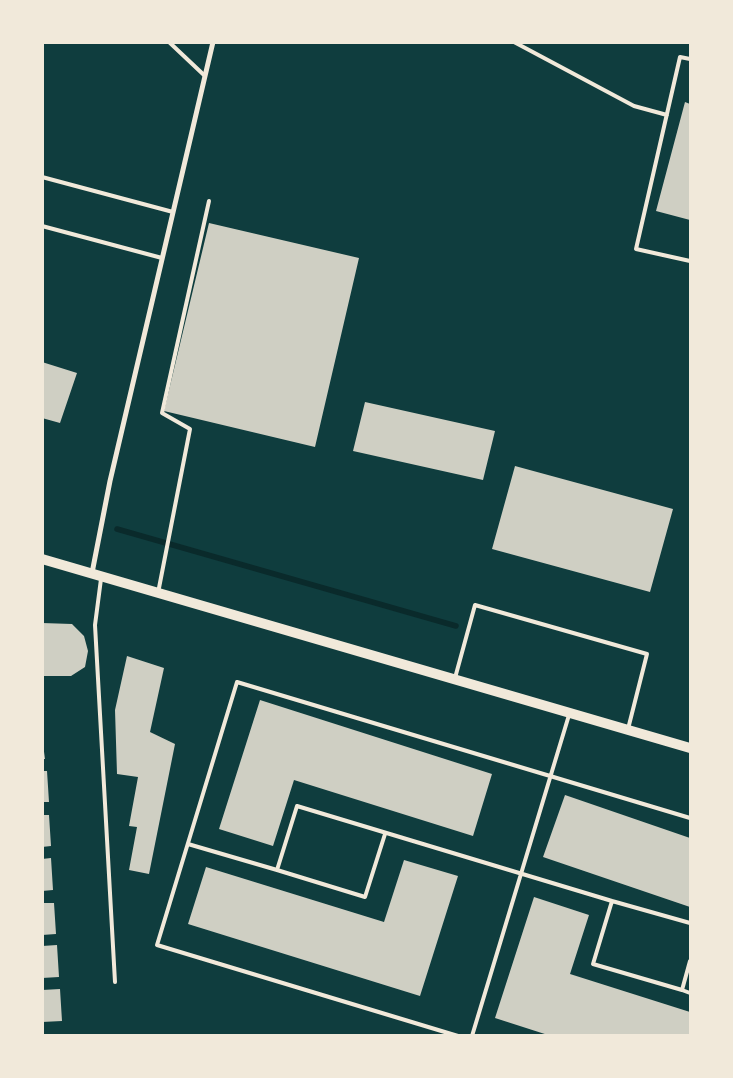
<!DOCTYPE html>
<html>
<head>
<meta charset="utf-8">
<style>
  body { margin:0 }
  #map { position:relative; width:733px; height:1078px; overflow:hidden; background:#0f3d3e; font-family:"Exo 2",sans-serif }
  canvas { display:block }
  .frame { position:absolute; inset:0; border:44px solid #f1e9da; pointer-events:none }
</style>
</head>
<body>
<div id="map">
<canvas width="733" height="1078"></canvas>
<div class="frame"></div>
</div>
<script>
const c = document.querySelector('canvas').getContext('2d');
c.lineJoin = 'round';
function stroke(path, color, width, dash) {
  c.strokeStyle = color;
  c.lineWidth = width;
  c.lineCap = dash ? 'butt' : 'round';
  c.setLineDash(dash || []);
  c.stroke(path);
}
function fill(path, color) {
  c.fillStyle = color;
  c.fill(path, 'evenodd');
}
const stream = new Path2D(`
  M 117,529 L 456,626`);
const building = new Path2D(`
  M 685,102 L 690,104 L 690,220 L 656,211 Z
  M 209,223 L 359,258 L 315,447 L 164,411 Z
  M 42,362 L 77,373 L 60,423 L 42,418 Z
  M 365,402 L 495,431 L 483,480 L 353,451 Z
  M 515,466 L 673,509 L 650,592 L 492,549 Z
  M 42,623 L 72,624 L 84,636 L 88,651 L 85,667 L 71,676 L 42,676 Z
  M 127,656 L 164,668 L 150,732 L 175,744 L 149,874 L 129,870 L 137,827 L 129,826 L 138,777 L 117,774 L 115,710 Z
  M 260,700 L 492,774 L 473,836 L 294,780 L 273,846 L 219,829 Z
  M 42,737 L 45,759 L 42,759 Z
  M 42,771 L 47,771 L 49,802 L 42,802 Z
  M 565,795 L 690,838 L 690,907 L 543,857 Z
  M 42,815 L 49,815 L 51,846 L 42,847 Z
  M 51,858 L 53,890 L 42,891 L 42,859 Z
  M 404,860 L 458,876 L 420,996 L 188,924 L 206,867 L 384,922 Z
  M 534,897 L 589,915 L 570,974 L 690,1012 L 690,1036 L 551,1036 L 495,1018 Z
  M 42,903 L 54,903 L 56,934 L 42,935 Z
  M 57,945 L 59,977 L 42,978 L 42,946 Z
  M 60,989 L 62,1021 L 42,1022 L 42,990 Z`);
const service = new Path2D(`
  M 169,42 L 205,76
  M 514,42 L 634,106 L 667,115
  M 690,59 L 680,57 L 636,249 L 690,261
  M 42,177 L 173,212
  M 42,226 L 162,258
  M 101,579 L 95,625 L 115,982
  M 158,593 L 190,429 L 162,413 L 209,201
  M 455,678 L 475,605 L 647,654 L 628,729
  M 385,834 L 365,897 L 277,870 L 297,806 L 612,901
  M 188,844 L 277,870
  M 690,923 L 612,901 L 593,964 L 682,990 L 690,961
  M 682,990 L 690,993
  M 458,1036 L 157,945 L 237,682 L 690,818
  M 472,1036 L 569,715`);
const minor = new Path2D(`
  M 92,573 L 110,481 L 213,42`);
const secondary = new Path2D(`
  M 42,559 L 690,748`);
stroke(stream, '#0a2a2b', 5.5);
fill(building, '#cfcfc3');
stroke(service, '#f1e9da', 4);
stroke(minor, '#f1e9da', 5);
stroke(secondary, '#f1e9da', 10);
</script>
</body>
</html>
